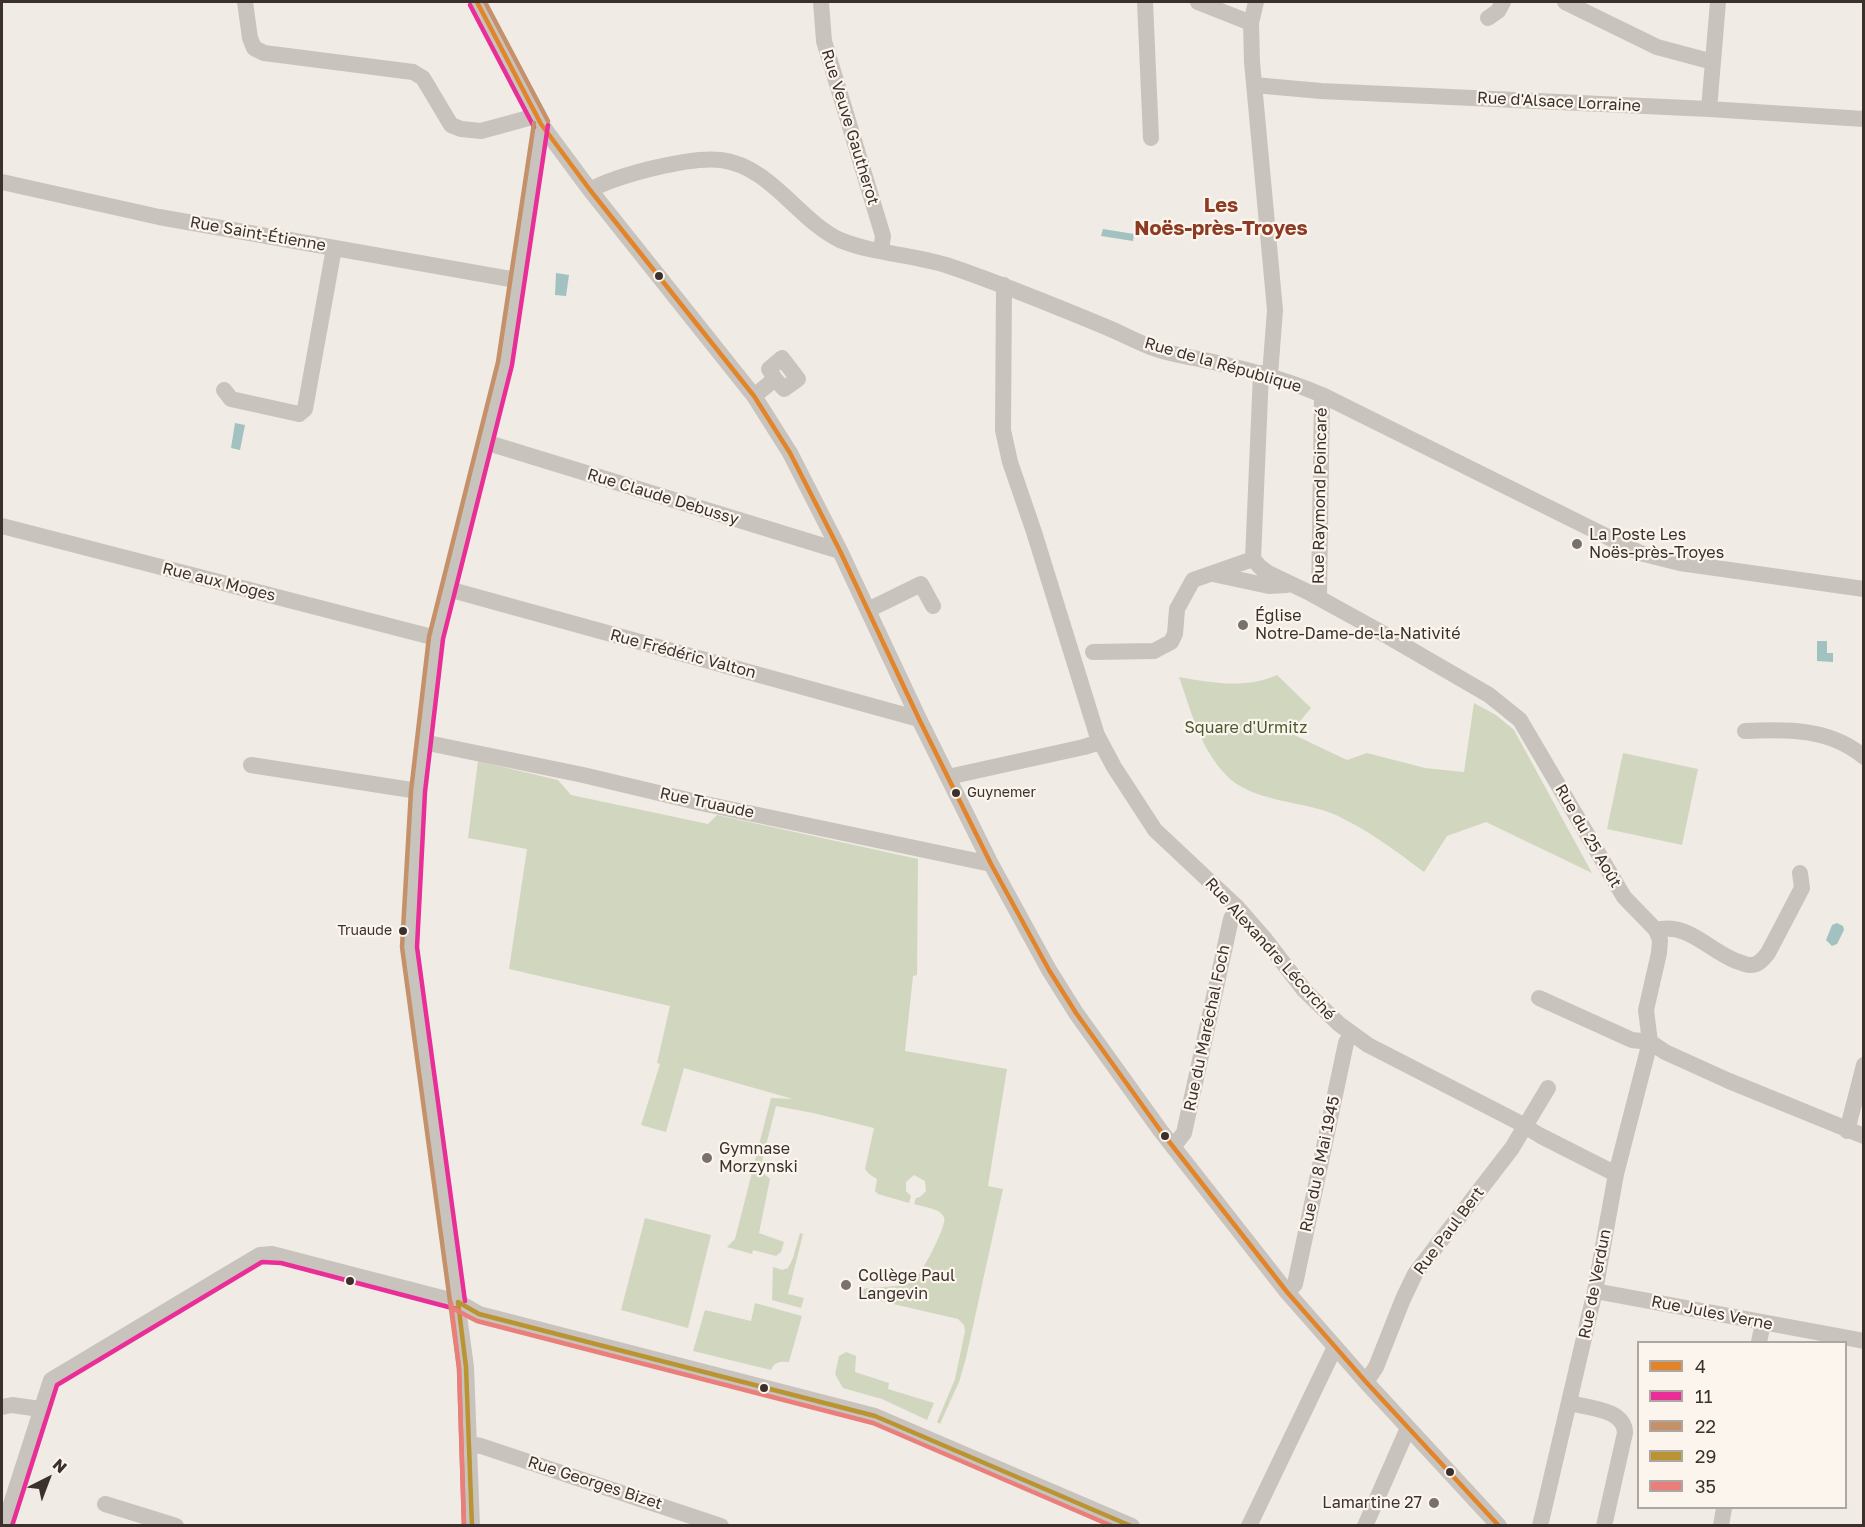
<!DOCTYPE html>
<html>
<head>
<meta charset="utf-8">
<style>
  body { margin:0 }
  #map { position:relative; width:1865px; height:1527px; overflow:hidden; background:#f0ebe5; font-family:"Golos Text",sans-serif }
  canvas { display:block }
  .frame { position:absolute; inset:0; border:3px solid #3b302b; pointer-events:none }
  .legend { position:absolute; left:1637px; top:1341px; width:210px; height:168px; box-sizing:border-box; background:#fbf5ee; border:2px solid #aea6a0; margin:0; padding:8px 10px; list-style:none; font-size:18px; color:#3b302b }
  .legend li { display:flex; align-items:center; gap:12px; height:30px }
  .legend b { width:30px; border:2px solid #aea6a0 }
  .north { position:absolute; left:18px; top:1449px; width:60px; height:60px; -webkit-text-stroke:4px #fbf5ee; paint-order:stroke; rotate:42deg; font-size:16px; font-weight:700; line-height:24px; text-align:center; color:#3b302b }
  .north::after { content:''; display:block; margin:auto; width:21px; height:27px; background:#3b302b; clip-path:polygon(50% 0,100% 100%,50% 72%,0 100%) }
</style>
</head>
<body>
<div id="map">
<canvas width="1865" height="1527"></canvas>
<div class="frame"></div>
<ul class="legend">
<li><b style="height:8px;background:#e28429"></b>4</li>
<li><b style="height:8px;background:#e92e97"></b>11</li>
<li><b style="height:8px;background:#c4916b"></b>22</li>
<li><b style="height:8px;background:#ba9332"></b>29</li>
<li><b style="height:8px;background:#ea7e7b"></b>35</li>
</ul>
<div class="north">N</div>
</div>
<script>
const c = document.querySelector('canvas').getContext('2d');
c.lineJoin = 'round';
function fill(path, color) {
  c.fillStyle = color;
  c.fill(path, 'evenodd');
}
function stroke(path, color, width, dash) {
  c.strokeStyle = color;
  c.lineWidth = width;
  c.lineCap = dash ? 'butt' : 'round';
  c.setLineDash(dash || []);
  c.stroke(path);
}
function drawText(font, color, halo, rows, align = 'center') {
  c.font = font + ' "Golos Text",sans-serif';
  c.lineWidth = 4.5;
  c.setLineDash([]);
  c.textBaseline = 'middle';
  c.strokeStyle = halo;
  c.fillStyle = color;
  for (const [text, x, y, turn = 0] of rows) {
    c.save();
    c.translate(x, y);
    c.rotate((+turn || 0) * Math.PI / 180);
    c.textAlign = isNaN(turn) ? turn : align;
    if (halo) c.strokeText(text, 0, 0);
    c.fillText(text, 0, 0);
    c.restore();
  }
}
const green = new Path2D(`
  M 1277,675 L 1311,708 L 1290,733 L 1347,760 L 1367,753 L 1425,768 L 1464,772 L 1474,703 L 1496,715 L 1514,730 L 1592,873 L 1486,822 L 1447,836 L 1424,872 C 1396,851 1368,830 1336,815 C 1302,800 1253,803 1226,775 C 1200,748 1191,711 1179,677 C 1212,683 1246,689 1277,675 Z
  M 1623,753 L 1698,769 L 1682,845 L 1607,829 Z
  M 478,761 L 558,780 L 571,795 L 708,824 L 717,815 L 918,859 L 917,975 L 913,976 L 905,1051 L 1007,1069 L 988,1186 L 1003,1189 L 966,1358 L 959,1382 L 940,1424 L 937,1422 L 955,1379 L 965,1331 L 964,1325 L 958,1319 L 859,1296 L 861,1289 C 875,1287 899,1287 912,1282 C 920,1278 948,1224 944,1217 C 940,1208 923,1207 914,1204 L 916,1198 L 920,1197 L 926,1191 L 925,1181 L 914,1175 L 906,1182 L 906,1191 L 911,1196 L 909,1203 L 878,1194 L 875,1191 L 877,1179 L 869,1174 L 865,1169 L 874,1128 L 813,1113 L 776,1106 L 761,1165 L 761,1171 L 770,1179 L 759,1233 L 784,1242 L 781,1252 L 776,1256 L 753,1250 L 752,1254 L 727,1247 L 735,1239 L 771,1098 L 793,1099 L 684,1068 L 666,1132 L 641,1125 L 660,1064 L 657,1063 L 670,1006 L 509,969 L 527,849 L 468,838 Z
  M 645,1218 L 711,1235 L 688,1328 L 621,1310 Z
  M 800,1233 L 803,1234 L 788,1294 L 804,1298 L 801,1308 L 772,1300 L 773,1267 L 782,1270 L 788,1268 L 793,1258 Z
  M 755,1303 L 802,1316 L 789,1362 C 780,1361 774,1362 771,1370 L 693,1351 L 705,1310 L 751,1321 Z
  M 846,1352 L 856,1356 L 855,1372 L 889,1383 L 888,1389 L 934,1403 L 927,1420 L 882,1399 L 843,1388 L 835,1374 L 839,1356 Z`);
const water = new Path2D(`
  M 1103,229 L 1134,234 L 1133,241 L 1101,236 Z
  M 556,273 L 569,275 L 566,296 L 555,295 Z
  M 235,423 L 245,425 L 240,450 L 231,448 Z
  M 1817,641 L 1827,641 L 1827,653 L 1833,653 L 1833,662 L 1817,661 Z
  M 1837,923 L 1843,926 L 1844,930 L 1837,944 L 1832,946 L 1826,940 L 1832,925 Z`);
const minor = new Path2D(`
  M 245,2 L 250,38 L 254,48 L 264,53 L 413,72 L 423,78 L 451,125 L 461,129 L 481,131 L 536,116
  M 477,2 L 541,124 L 590,190 L 754,396 L 790,453 L 840,551 L 919,719 L 991,864 L 1049,970 L 1076,1013 L 1160,1130 L 1287,1292 L 1366,1382 L 1499,1526
  M 821,2 L 824,41 L 883,236 L 881,251
  M 1145,2 L 1151,138
  M 1198,2 L 1251,23
  M 1256,2 L 1251,23 L 1252,62 L 1275,310 L 1270,375
  M 1565,2 L 1657,47 L 1713,62
  M 1488,18 L 1498,11 L 1503,2
  M 1254,85 L 1321,91 L 1709,109 L 1864,119
  M 1709,109 L 1718,2
  M 2,182 L 159,217 L 516,280
  M 590,190 C 618,175 690,156 721,160 C 770,166 798,220 840,240 C 874,254 911,254 946,265 C 1000,283 1053,305 1106,327 C 1123,334 1139,343 1156,349 C 1173,355 1192,357 1209,361 C 1248,370 1285,379 1322,395 L 1640,553 L 1680,563 L 1864,589
  M 1004,285 L 1003,430 L 1010,462 L 1034,532 L 1097,735 L 1114,767 L 1155,830 L 1237,907 L 1264,938 L 1304,990 L 1339,1024 L 1368,1045 L 1516,1121 L 1541,1136 L 1616,1174
  M 224,390 L 231,399 L 299,414 L 305,409 L 334,248
  M 754,396 L 775,379 L 784,389 L 798,379 L 782,358 L 769,369 L 775,379
  M 485,442 L 840,551
  M 2,526 L 436,638
  M 1253,559 L 1260,567 L 1268,573 L 1308,592 L 1377,630 L 1489,695 L 1520,720 L 1624,897 L 1656,930 L 1660,940 L 1659,953 L 1646,1010 L 1650,1042 L 1665,1052 L 1729,1081 L 1864,1136
  M 1253,559 L 1261,373
  M 1213,574 L 1269,586 L 1287,585
  M 448,589 L 919,719
  M 1319,598 L 1322,395
  M 868,610 L 921,584 L 933,606
  M 1093,652 L 1154,651 L 1171,642 L 1175,634 L 1177,609 L 1193,580 L 1253,559
  M 1745,731 C 1786,729 1830,728 1864,757
  M 423,742 L 583,775 L 701,803 L 991,864
  M 251,765 L 418,791
  M 948,777 L 1084,747 L 1100,742
  M 1656,930 C 1688,922 1708,950 1736,961 C 1740,962 1746,965 1749,965 C 1758,966 1763,959 1768,953 L 1802,888 L 1800,873
  M 1539,998 L 1632,1040 L 1650,1042 L 1616,1174 L 1595,1291 L 1540,1526
  M 1847,1131 L 1864,1065
  M 1173,1147 L 1184,1133 L 1231,919 L 1237,907
  M 1595,1291 L 1864,1341
  M 1287,1292 L 1295,1284 L 1346,1043 L 1351,1034
  M 1759,1342 L 1763,1323
  M 1366,1382 L 1376,1367 L 1403,1299 L 1415,1274 L 1512,1148 L 1548,1088
  M 1570,1403 C 1588,1408 1625,1409 1625,1433 L 1604,1526
  M 2,1407 L 12,1405 L 40,1409
  M 468,1444 L 481,1446 L 721,1526
  M 105,1504 L 176,1526
  M 4,1526 L 51,1380 L 231,1272 L 260,1255 L 272,1254 L 458,1302 L 479,1314 L 875,1416 L 1132,1526
  M 472,1526 L 466,1367 L 409,947 L 418,791 L 436,638 L 505,363 L 541,124
  M 1249,1526 L 1335,1347
  M 1365,1526 L 1408,1428
  M 1721,1526 L 1724,1508`);
const bus1 = new Path2D(`
  M 477,2 L 541,124 L 590,190 L 754,396 L 790,453 L 840,551 L 919,719 L 991,864 L 1049,970 L 1076,1013 L 1160,1130 L 1287,1292 L 1366,1382 L 1499,1526`);
const bus2 = new Path2D(`
  M 470,5 L 534,127
  M 465,1301 L 417,947 L 425,792 L 443,639 L 512,365 L 548,125
  M 12,1526 L 57,1385 L 262,1262 L 281,1263 L 456,1309`);
const bus3 = new Path2D(`
  M 485,2 L 548,121
  M 464,1526 L 459,1368 L 402,947 L 411,791 L 429,637 L 498,362 L 534,123`);
const bus4 = new Path2D(`
  M 458,1302 L 479,1314 L 875,1416 L 1131,1526
  M 458,1302 L 466,1367 L 472,1526`);
const bus5 = new Path2D(`
  M 451,1303 L 459,1368 L 464,1526
  M 454,1309 L 477,1321 L 873,1423 L 1112,1526`);
const markers = [
  [659,276,5,"#3b302b"],
  [1577,544,6,"#7a716c"],
  [1243,625,6,"#7a716c"],
  [956,793,5,"#3b302b"],
  [403,931,5,"#3b302b"],
  [1165,1136,5,"#3b302b"],
  [707,1158,6,"#7a716c"],
  [350,1281,5,"#3b302b"],
  [846,1285,6,"#7a716c"],
  [764,1388,5,"#3b302b"],
  [1450,1472,5,"#3b302b"],
  [1434,1503,6,"#7a716c"]
];
const busNames = [
  ["Guynemer",967,793],
  ["Truaude",392,931,"right"]
];
const streetNames = [
  ["Rue d'Alsace Lorraine",1559,102,3],
  ["Rue Veuve Gautherot",850,127,73],
  ["Rue Saint-Étienne",258,234,10],
  ["Rue de la République",1223,365,16],
  ["Rue Raymond Poincaré",1320,496,-89],
  ["Rue Claude Debussy",663,497,17],
  ["Rue aux Moges",219,582,14],
  ["Rue Frédéric Valton",683,654,15],
  ["Rue Truaude",707,803,12],
  ["Rue du 25 Août",1588,836,60],
  ["Rue Alexandre Lécorché",1270,949,48],
  ["Rue du Maréchal Foch",1207,1028,-78],
  ["Rue du 8 Mai 1945",1320,1164,-78],
  ["Rue Paul Bert",1449,1231,-53],
  ["Rue de Verdun",1595,1284,-79],
  ["Rue Jules Verne",1712,1313,11],
  ["Rue Georges Bizet",595,1483,18]
];
const poiNames = [
  ["La Poste Les",1589,535],
  ["Noës-près-Troyes",1589,553],
  ["Église",1255,616],
  ["Notre-Dame-de-la-Nativité",1255,634],
  ["Gymnase",719,1149],
  ["Morzynski",719,1167],
  ["Collège Paul",858,1276],
  ["Langevin",858,1294],
  ["Lamartine 27",1422,1503,"right"]
];
const parkNames = [
  ["Square d'Urmitz",1246,728]
];
const quarterNames = [
  ["Les",1221,206],
  ["Noës-près-Troyes",1221,229]
];
fill(green, '#d1d6bf');
fill(water, '#a1c2c1');
stroke(minor, '#c9c3be', 16);
stroke(bus1, '#e28429', 4.5);
stroke(bus2, '#e92e97', 4.5);
stroke(bus3, '#c4916b', 4.5);
stroke(bus4, '#ba9332', 4.5);
stroke(bus5, '#ea7e7b', 4.5);
for (const [x, y, r, color] of markers) {
  const dot = new Path2D();
  dot.arc(x, y, r, 0, 2 * Math.PI);
  c.fillStyle = color;
  c.fill(dot);
  stroke(dot, '#fbf5ee', 2);
}
drawText('14px', '#3b302b', '#fbf5ee', busNames, 'left');
drawText('16px', '#3b302b', '#fbf5ee', streetNames);
drawText('16px', '#3b302b', '#fbf5ee', poiNames, 'left');
drawText('16px', '#4a5a2e', '#fbf5ee', parkNames);
drawText('bold 20px', '#8c3b22', '#fbf5ee', quarterNames);
</script>
</body>
</html>
